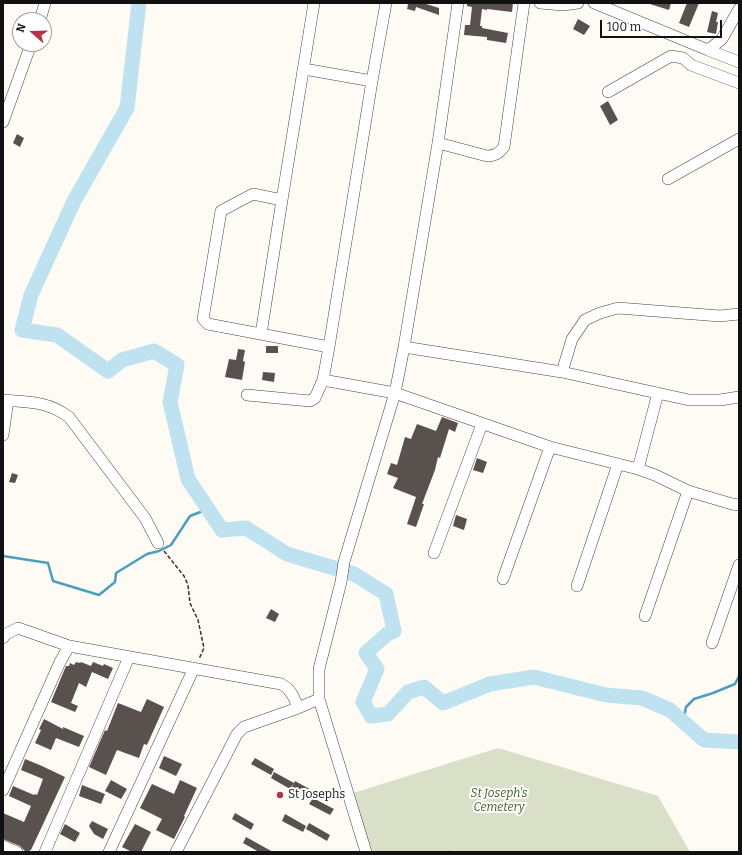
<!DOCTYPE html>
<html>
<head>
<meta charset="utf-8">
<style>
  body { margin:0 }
  #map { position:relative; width:742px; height:855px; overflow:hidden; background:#fefbf5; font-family:Bitter,serif }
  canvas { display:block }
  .frame { position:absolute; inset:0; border:4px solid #111; pointer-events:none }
  .north { position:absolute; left:12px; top:12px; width:40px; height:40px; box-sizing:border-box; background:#fff; border:1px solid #a0a0a0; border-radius:50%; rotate:290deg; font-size:11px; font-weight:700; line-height:16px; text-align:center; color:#111 }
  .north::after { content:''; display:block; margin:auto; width:14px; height:18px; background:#b33647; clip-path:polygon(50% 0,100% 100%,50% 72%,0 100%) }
  .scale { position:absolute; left:600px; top:20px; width:122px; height:18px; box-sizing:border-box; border:2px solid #111; border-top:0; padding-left:5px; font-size:12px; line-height:14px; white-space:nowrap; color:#111; -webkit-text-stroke:3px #fff; paint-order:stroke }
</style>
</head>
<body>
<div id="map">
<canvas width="742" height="855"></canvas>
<div class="frame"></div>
<div class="north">N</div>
<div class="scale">100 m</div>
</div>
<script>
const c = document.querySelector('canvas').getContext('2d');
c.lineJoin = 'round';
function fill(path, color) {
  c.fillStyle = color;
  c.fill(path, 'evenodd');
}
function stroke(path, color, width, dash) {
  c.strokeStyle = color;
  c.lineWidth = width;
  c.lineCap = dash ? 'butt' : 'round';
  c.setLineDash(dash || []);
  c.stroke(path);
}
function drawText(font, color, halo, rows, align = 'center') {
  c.font = font + ' Bitter,serif';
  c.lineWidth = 4;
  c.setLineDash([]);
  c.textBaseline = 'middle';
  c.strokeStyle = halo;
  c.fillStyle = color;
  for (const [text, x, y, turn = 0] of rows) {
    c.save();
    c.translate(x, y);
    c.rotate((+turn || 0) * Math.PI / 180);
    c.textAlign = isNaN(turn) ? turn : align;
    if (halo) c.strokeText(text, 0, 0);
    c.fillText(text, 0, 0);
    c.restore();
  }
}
const cemetery = new Path2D(`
  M 498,748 L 658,796 L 690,852 L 372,852 L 353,793 Z`);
const stream = new Path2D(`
  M 3,556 L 48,563 L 53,581 L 99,595 L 115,582 L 116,573 L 147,554 L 159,551 L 171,545 L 190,516 L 208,509
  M 683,722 L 686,707 L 694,699 L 713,693 L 735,684 L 739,676`);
const river = new Path2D(`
  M 139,3 L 127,108 L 74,201 L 31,295 L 22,330 L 57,335 L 108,371 L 122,360 L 154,351 L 177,365 L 170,402 L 188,479 L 222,530 L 246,528 L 287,554 L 354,574 L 386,594 L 394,631 L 387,634 L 366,653 L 377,669 L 363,702 L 371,716 L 388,714 L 408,692 L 424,687 L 443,703 L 490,684 L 534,677 L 606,695 L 642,698 L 670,710 L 704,740 L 739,742`);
const building = new Path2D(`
  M 407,3 L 423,3 L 439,8 L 439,15 L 416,7 L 415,11 L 407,9 L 408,5 Z
  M 467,3 L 513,3 L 512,12 L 487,9 L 487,10 L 482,9 L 480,26 L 482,26 L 482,28 L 508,33 L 506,43 L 487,40 L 487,37 L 464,35 L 465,25 L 470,25 L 472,7 L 467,6 Z
  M 651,3 L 671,3 L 669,10 L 650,4 Z
  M 687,3 L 699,3 L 689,27 L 679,23 Z
  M 712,11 L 718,13 L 716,22 L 718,22 L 716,34 L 707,32 Z
  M 578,19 L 590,26 L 584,35 L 573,29 Z
  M 608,101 L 618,120 L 610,125 L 600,106 Z
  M 17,134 L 24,138 L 20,147 L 13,143 Z
  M 266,346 L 278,346 L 278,353 L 266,353 Z
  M 238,349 L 245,350 L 243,361 L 245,362 L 242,380 L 225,377 L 229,359 L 236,360 Z
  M 263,372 L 275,373 L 274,382 L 262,380 Z
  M 442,417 L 458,423 L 455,432 L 449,429 L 440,458 L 438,457 L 435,470 L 422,504 L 424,504 L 416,527 L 407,524 L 416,497 L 393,488 L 398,478 L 387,474 L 391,463 L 397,465 L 405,437 L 411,439 L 417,424 L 436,431 Z
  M 477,458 L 487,462 L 483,473 L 473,470 Z
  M 12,473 L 18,475 L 15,483 L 9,482 Z
  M 456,515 L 467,519 L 464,530 L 453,526 Z
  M 271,609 L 279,614 L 275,622 L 266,618 Z
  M 76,662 L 80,663 L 81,662 L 91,666 L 93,662 L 103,666 L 104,664 L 113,668 L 108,679 L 92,672 L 86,687 L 79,683 L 71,703 L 78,706 L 75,712 L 51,702 L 66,666 L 69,666 L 70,663 L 74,665 Z
  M 147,699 L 164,707 L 147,745 L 144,744 L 139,758 L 117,750 L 106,775 L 89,767 L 105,730 L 107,731 L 118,703 L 141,712 Z
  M 44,719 L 63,729 L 63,727 L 84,736 L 79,747 L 56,738 L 51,750 L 35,743 L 41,730 L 39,729 Z
  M 164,756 L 182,764 L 176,776 L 159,768 Z
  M 255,758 L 274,769 L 271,775 L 251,764 Z
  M 25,759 L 42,766 L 65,777 L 31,850 L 26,852 L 20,846 L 3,839 L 3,813 L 24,822 L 31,806 L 9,796 L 13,786 L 34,795 L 35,794 L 37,795 L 43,779 L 21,770 Z
  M 274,772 L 294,783 L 290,789 L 271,778 Z
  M 111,780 L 127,789 L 121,799 L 105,791 Z
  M 180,780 L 197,788 L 184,816 L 185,817 L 174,839 L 156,830 L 162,819 L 140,808 L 152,784 L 174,794 Z
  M 295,781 L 315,792 L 311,798 L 292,787 Z
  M 82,785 L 105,794 L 101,804 L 79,796 Z
  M 313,798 L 334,809 L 330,815 L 309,804 Z
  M 235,813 L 254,824 L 251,830 L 232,819 Z
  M 285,814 L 306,826 L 303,832 L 282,821 Z
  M 92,821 L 108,829 L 103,839 L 94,834 L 89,826 Z
  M 309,823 L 330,835 L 327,841 L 306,829 Z
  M 65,824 L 80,833 L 75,842 L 60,834 Z
  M 135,824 L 151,832 L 141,852 L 132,852 L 122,847 Z
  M 246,837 L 273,852 L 259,852 L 243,843 Z`);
const path = new Path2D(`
  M 164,551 L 184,576 L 188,585 L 190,603 L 198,620 L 204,648 L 199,659
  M 449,851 L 450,852`);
const minor = new Path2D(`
  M 314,3 L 282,200 L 253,194 L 221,211 L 203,319 L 208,324 L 329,347
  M 540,3 L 563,5 L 578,3
  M 594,3 L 708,50 L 722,39 L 739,9
  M 40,20 L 45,3
  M 708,50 L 739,62
  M 304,69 L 372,81
  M 608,92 L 671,56 L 683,58 L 691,65 L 739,83
  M 3,122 L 31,44
  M 438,143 L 487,156 C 495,156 499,153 504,147 L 524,3
  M 668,179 L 739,139
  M 261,334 L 282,200
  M 404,347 L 562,372 L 689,400 L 720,400 L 739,397
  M 562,372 L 572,339 L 585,320 L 600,313 L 618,308 L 720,316 L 739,314
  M 323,380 L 329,347 L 372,81 L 386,3
  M 247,395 L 310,401 L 315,398 L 323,380 L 395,393 L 550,447 L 638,469 L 655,475 L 688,491 L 732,504 L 739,505
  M 3,400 C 29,402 47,401 69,417 L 145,518 L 158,543
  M 3,435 L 8,400
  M 638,469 L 658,393
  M 434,553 L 482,424
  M 503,579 L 550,447
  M 577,586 L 618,464
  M 645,616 L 688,491
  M 3,638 L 6,634 L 18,628 L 69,646 L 281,684 C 291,689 294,697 298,708 L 319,699
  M 712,643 L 739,565
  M 3,790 L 60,662 L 69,646
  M 3,846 L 17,852
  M 45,852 L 129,657
  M 109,852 L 194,668
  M 176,852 L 237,734 L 244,727 L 298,708
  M 366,852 L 319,699 L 319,669 L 341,582 L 344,562 L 395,393 L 404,347 L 438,143 L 458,3`);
const markers = [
  [280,795,4,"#b33647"]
];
const parkNames = [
  ["St Joseph's",499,794],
  ["Cemetery",499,808]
];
const poiNames = [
  ["St Josephs",288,795]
];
fill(cemetery, '#dae0c7');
stroke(stream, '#4d9dc0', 2.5);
stroke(river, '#bfe2f1', 15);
fill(building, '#58514e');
stroke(minor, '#444', 12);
stroke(path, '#333', 1.5, [4, 2]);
stroke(minor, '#fff', 11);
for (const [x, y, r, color] of markers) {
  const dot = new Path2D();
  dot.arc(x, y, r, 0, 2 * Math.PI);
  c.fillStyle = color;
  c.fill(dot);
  stroke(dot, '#fff', 1.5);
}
drawText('italic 12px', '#386326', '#fff', parkNames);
drawText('12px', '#111', '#fff', poiNames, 'left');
</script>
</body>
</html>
